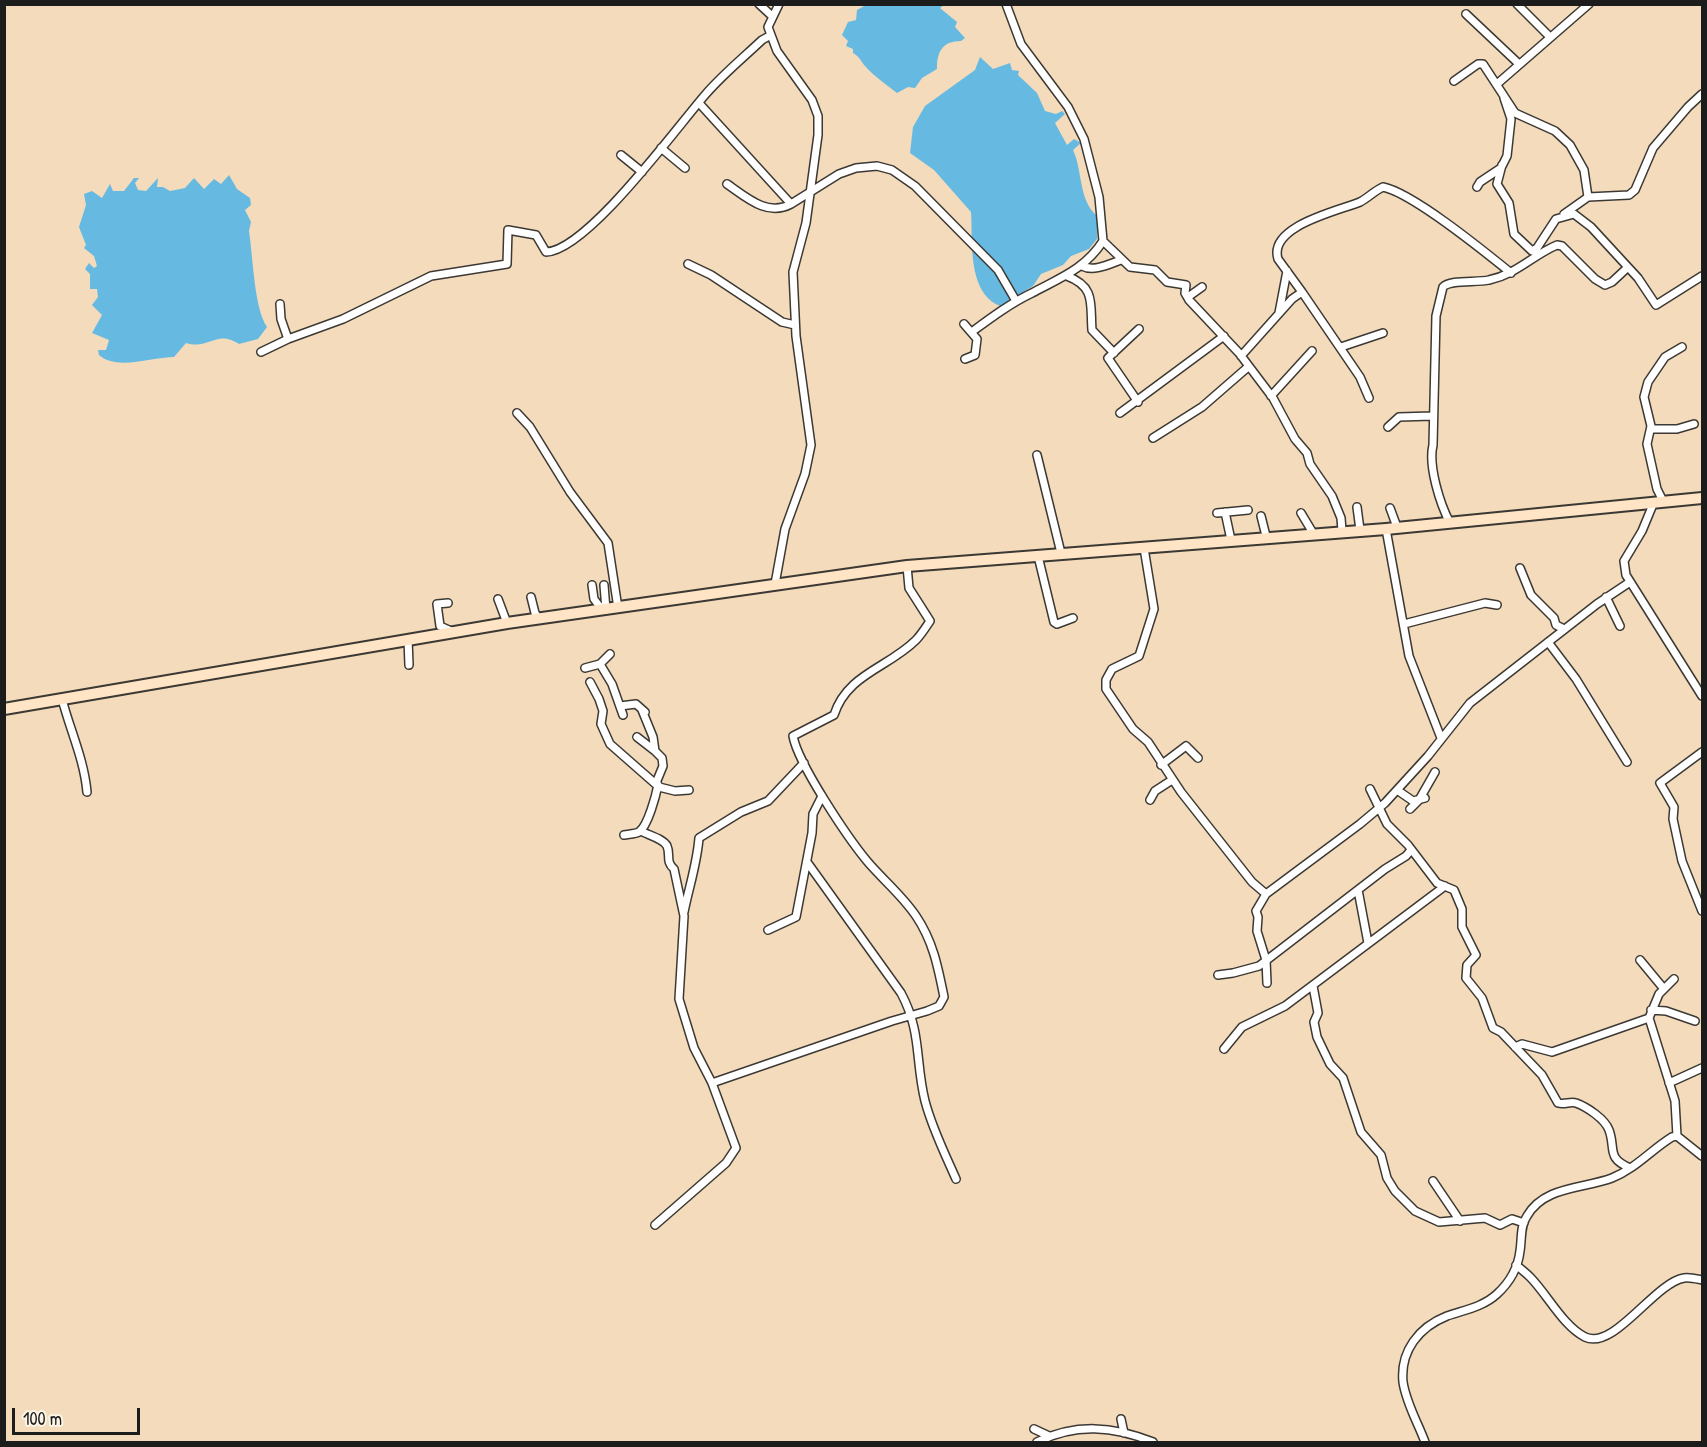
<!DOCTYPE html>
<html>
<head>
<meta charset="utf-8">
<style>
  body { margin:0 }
  #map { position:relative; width:1707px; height:1447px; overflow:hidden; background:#f3dbbb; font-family:"Patrick Hand",sans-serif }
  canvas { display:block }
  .frame { position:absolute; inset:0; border:6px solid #1c1c1c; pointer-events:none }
  .scale { position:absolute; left:12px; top:1408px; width:128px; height:27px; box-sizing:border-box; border:3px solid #1c1c1c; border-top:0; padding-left:8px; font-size:18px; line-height:21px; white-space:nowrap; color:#1c1c1c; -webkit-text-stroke:4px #fcf5e5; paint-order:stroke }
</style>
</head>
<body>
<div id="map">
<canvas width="1707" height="1447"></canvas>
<div class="frame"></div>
<div class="scale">100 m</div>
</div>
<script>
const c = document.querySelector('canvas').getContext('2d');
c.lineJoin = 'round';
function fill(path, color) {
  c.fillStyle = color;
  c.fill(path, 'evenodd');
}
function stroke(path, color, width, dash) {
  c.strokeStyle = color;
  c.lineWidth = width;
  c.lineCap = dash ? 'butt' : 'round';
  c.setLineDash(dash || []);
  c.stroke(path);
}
const water = new Path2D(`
  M 944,5 L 940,8 L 957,22 L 955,27 L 965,38 L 961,41 C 942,41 937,52 937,69 L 922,78 L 915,88 L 908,87 L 897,93 C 887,85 875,77 866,67 C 861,62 861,58 853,53 L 853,49 L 846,46 L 848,41 L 842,35 L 848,22 L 856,20 L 857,10 L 866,5 Z
  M 980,57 L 993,69 L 1010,63 L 1012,70 L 1019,71 L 1018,75 L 1037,93 L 1045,111 L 1056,114 L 1062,111 L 1065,114 L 1055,123 L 1067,145 L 1074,139 L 1081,143 L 1073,150 C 1083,171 1078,199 1097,216 L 1097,239 L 1089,249 L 1071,256 L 1063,265 L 1041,274 L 1033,286 L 1000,306 C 967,292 973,242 971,212 L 934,170 L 910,153 L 913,127 L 925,106 L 975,70 Z
  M 229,175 L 237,189 L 250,198 L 251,205 L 245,210 L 251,222 L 249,231 C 253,256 254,308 267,327 L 258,339 L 239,344 C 216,329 210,350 186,343 L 174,357 C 152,357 117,371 99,355 L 98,350 L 106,350 L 109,340 L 92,333 L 102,315 L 92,305 L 98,297 L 97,289 L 90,289 L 90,274 L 85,269 L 89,263 L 94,268 L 97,266 L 94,256 L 84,248 L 86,245 L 79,227 L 86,205 L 84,194 L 92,191 L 102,198 L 110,184 L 113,191 L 124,191 L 134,178 L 139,178 L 135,183 L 138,190 L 146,191 L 158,178 L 157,187 L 163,187 L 170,191 L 185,188 L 194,178 L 204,189 L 214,179 L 221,184 Z`);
const street = new Path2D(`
  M 759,4 L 772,16
  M 1006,4 L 1021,44 L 1068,107 L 1084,139 L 1099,197 L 1103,241 L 1130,267 L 1155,270 L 1167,282 L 1186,285 L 1185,293 L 1189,300 L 1239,353 L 1273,398 L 1295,439 L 1307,453 L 1310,464 L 1332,496 L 1341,518 L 1342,531
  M 1517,4 L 1550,37
  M 1466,14 L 1519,64
  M 1454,81 L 1478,64 L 1483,64 L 1515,113 L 1555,131 L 1570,145 L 1584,170 L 1588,197
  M 1497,84 L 1589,4
  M 699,103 L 791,204 L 839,174 L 856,168 L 877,166 L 892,170 L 915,186 L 998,270 L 1016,301
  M 661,148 L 685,168
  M 621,155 L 642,172
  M 1502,165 L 1497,184 L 1509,203 L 1514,234 L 1532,251 L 1537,248 L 1556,219 L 1574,214 L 1591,227 L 1638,278 L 1656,305 L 1702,276
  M 727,184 C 746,197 767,217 791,204
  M 1477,187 L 1480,182 L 1501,168 L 1507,156 L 1511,119 L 1504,98
  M 1564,214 L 1588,197 L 1629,195 L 1635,190 L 1653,148 L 1688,107 L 1702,94
  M 688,264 L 711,275 L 782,322 L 795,325
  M 1082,266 C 1094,272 1109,264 1121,260
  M 1067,276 C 1096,287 1090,304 1092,330 L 1114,353
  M 1302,292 L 1278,259 C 1268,226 1338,211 1360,202 C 1368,198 1374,191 1383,187 C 1413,193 1485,252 1511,273
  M 1188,297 L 1202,287
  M 280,304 L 281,319 L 288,339
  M 1279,313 L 1287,271
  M 964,324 L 977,339 L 975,355 L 965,359
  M 973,331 C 992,317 1011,303 1032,293 C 1060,278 1085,269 1103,241
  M 1341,347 L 1383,333
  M 261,352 L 288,339 L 343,319 L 431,276 L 507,264 L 508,230 L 536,235 L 546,252 C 587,251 677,127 705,95 C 722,75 743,58 762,40 L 771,35
  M 1241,356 L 1292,299 L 1302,292 L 1360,377 L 1369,398
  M 1271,396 L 1312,351
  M 1138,402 L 1108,358 L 1139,329
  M 517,413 L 530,427 L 570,492 L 608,543 L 618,608
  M 1120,413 L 1224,336
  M 1388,427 L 1399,417 L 1432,416
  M 1651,429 L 1677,429 L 1694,424
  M 1153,438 L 1202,407 L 1248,367
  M 1037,455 L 1061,553
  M 1663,501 L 1657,489 L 1647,444 L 1651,426 L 1644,397 L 1648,382 L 1665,357 L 1682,347
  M 1654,502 L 1642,531 L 1624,561 L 1626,575 L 1702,696
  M 1357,507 L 1360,530
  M 1390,508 L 1397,527
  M 1225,512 L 1231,540
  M 1217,513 L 1248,510
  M 1301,513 L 1313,533
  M 1261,516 L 1266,536
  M 1450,523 C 1440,504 1428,466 1433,445 L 1436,316 L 1443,287 C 1450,279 1477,283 1489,280 C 1517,274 1533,255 1557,245 L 1562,246 L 1595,279 L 1605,285 L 1612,282 L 1627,268
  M 1386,529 L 1409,656 L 1441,738
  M 1144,548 L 1154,609 L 1139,656 L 1112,669 L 1106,680 L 1106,689 L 1133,729 L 1148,742 L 1181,792 L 1252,882 L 1266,894 L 1360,824 L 1385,803 L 1428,756 L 1470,703 L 1597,604 L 1630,582
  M 1038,556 L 1054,622 L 1057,624 L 1073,618
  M 1520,568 L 1531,595 L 1554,618 L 1556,625 L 1564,629
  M 775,584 L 785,529 L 805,474 L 811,445 L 796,336 L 793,272 L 806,223 L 818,135 L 818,116 L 812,100 L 777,51 L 768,27 L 779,4
  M 592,585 L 594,599 L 600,607 L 606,606
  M 604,585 L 606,610
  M 531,597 L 535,613 L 539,619
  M 1606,597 L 1620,626
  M 498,599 L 507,623
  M 448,603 L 437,604 L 440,626 L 451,631
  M 1404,624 L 1485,603 L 1497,605
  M 408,639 L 409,665
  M 1548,642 L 1576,679 L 1627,762
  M 600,664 L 612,684 L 623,715
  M 585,668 L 600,664 L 610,654
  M 590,682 L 599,699 L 603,711 L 601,724 L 610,744 L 659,787 L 675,791 L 689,790
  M 62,699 C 70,730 84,759 87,792
  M 620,706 L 636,704 L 645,712
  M 642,710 L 653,737 L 655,751 L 662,758 L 663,766 L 656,783
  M 637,737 L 655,751
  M 1702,752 L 1660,783 L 1674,807 L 1673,819 L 1682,861 L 1702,911
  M 1161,765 L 1186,746 L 1198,758
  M 1370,789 L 1387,824 L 1408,845 L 1437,883 L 1454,890 L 1462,909 L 1462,927 L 1476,955 L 1467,965 L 1466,978 L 1482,998 L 1493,1028 L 1501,1032 L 1542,1075 L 1558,1103 C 1565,1105 1570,1101 1576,1103 C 1587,1107 1605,1119 1609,1130 C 1616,1149 1606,1158 1630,1168
  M 1397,790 L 1413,801 L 1425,798
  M 1150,800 L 1155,791 L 1172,780
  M 1410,809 L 1419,800 L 1435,772
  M 641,831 C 648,835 664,839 667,846 C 671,855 665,861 674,869 L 684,916 L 679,999 L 694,1048 L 712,1083 L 736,1148 L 726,1163 L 655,1225
  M 624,835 C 629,834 635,834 639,832 C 648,826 656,795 658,785
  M 807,862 L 901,993 C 922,1032 915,1061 925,1101 C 932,1128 945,1154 956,1179
  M 1358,890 L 1368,943
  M 1266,894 L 1256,911 L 1258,917 L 1257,931 L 1266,960 L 1267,983
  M 684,912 C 689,887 697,864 699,838 L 741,812 L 768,801 L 804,763
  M 768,930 L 796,917 L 812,833 L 813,814 L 822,796
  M 1640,960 L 1664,989
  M 1218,975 L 1233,973 L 1259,966 L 1385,869 L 1406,856 L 1411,850
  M 1674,979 L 1659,994 L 1649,1018 L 1675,1101 L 1677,1136
  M 1313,986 L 1318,1013 L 1314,1022 L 1317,1037 L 1330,1064 L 1343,1078 L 1361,1132 L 1381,1155 L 1387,1178 L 1395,1191 L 1415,1211 L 1439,1222 L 1485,1218 L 1500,1225 L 1512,1219 L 1524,1223
  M 1651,1010 L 1666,1011 L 1695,1021
  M 1515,1047 L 1522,1044 L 1552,1052 L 1649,1018
  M 1224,1049 L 1242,1027 L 1285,1006 L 1445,886
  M 712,1083 L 892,1021 L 927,1011 L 939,1006 L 944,997 C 938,967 933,941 916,916 C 902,895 883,880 867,861 C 848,838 798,764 793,736 L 834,715 C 847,674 888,668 916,640 C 921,635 926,627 930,621 L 909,588 L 907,566
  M 1669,1083 L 1702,1068
  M 1433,1181 L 1460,1221
  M 1516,1265 C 1521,1269 1526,1273 1530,1277 C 1547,1294 1563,1326 1585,1337 C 1614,1351 1654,1283 1684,1278 C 1690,1277 1697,1279 1702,1280
  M 1121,1419 L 1124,1433
  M 1034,1429 L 1049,1436
  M 1037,1442 C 1076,1423 1113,1426 1153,1442
  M 1425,1442 C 1418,1423 1406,1403 1403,1382 C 1400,1351 1419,1327 1447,1316 C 1464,1310 1483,1307 1497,1294 C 1509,1283 1518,1268 1520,1251 C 1522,1239 1520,1226 1527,1216 C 1544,1186 1583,1189 1612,1178 C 1635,1169 1651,1150 1672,1137 L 1677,1136 L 1702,1156`);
const secondary = new Path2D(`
  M 4,709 L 507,623 L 907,566 L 1386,529 L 1702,498`);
fill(water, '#66bae2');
stroke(street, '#3c3934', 10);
stroke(secondary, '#3c3934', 14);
stroke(street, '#fff', 7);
stroke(secondary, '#ffe4c6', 10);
</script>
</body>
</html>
